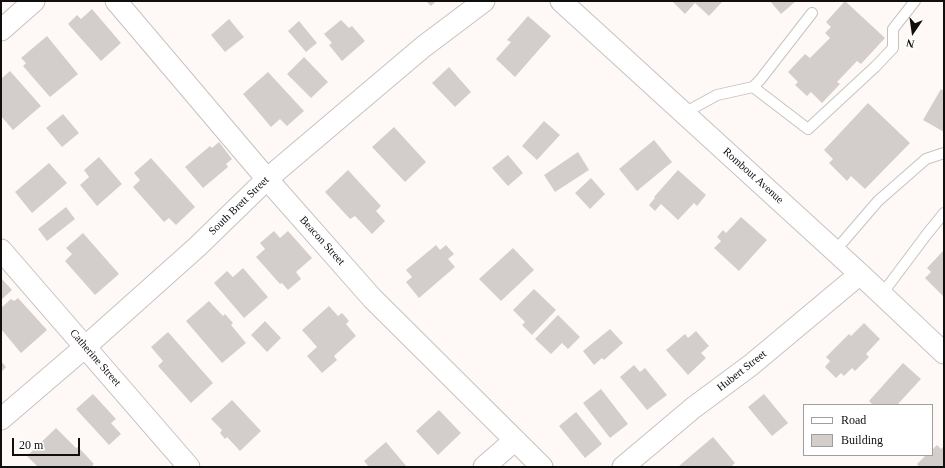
<!DOCTYPE html>
<html>
<head>
<meta charset="utf-8">
<style>
  body { margin:0 }
  #map { position:relative; width:945px; height:468px; overflow:hidden; background:#fef9f7; font-family:Georgia,serif }
  canvas { display:block }
  .frame { position:absolute; inset:0; border:2px solid #110f0e; pointer-events:none }
  .legend { position:absolute; left:803px; top:404px; width:130px; height:52px; box-sizing:border-box; background:#fff; border:1px solid #a09f9f; margin:0; padding:5px 7px; list-style:none; font-size:12px; color:#110f0e }
  .legend li { display:flex; align-items:center; gap:8px; height:20px }
  .legend b { width:20px; border:1px solid #a09f9f }
  .north { position:absolute; left:893px; top:12px; width:40px; height:40px; -webkit-text-stroke:3px #fff; paint-order:stroke; rotate:193deg; font-size:11px; font-weight:700; line-height:16px; text-align:center; color:#110f0e }
  .north::after { content:''; display:block; margin:auto; width:14px; height:18px; background:#110f0e; clip-path:polygon(50% 0,100% 100%,50% 72%,0 100%) }
  .scale { position:absolute; left:12px; top:438px; width:68px; height:18px; box-sizing:border-box; border:2px solid #110f0e; border-top:0; padding-left:5px; font-size:12px; line-height:14px; white-space:nowrap; color:#110f0e; -webkit-text-stroke:3px #fff; paint-order:stroke }
</style>
</head>
<body>
<div id="map">
<canvas width="945" height="468"></canvas>
<div class="frame"></div>
<ul class="legend">
<li><b style="height:5px;background:#fff"></b>Road</li>
<li><b style="height:11px;background:#d3cecc"></b>Building</li>
</ul>
<div class="north">N</div>
<div class="scale">20 m</div>
</div>
<script>
const c = document.querySelector('canvas').getContext('2d');
c.lineJoin = 'round';
function fill(path, color) {
  c.fillStyle = color;
  c.fill(path, 'evenodd');
}
function stroke(path, color, width, dash) {
  c.strokeStyle = color;
  c.lineWidth = width;
  c.lineCap = dash ? 'butt' : 'round';
  c.setLineDash(dash || []);
  c.stroke(path);
}
function drawText(font, color, halo, rows, align = 'center') {
  c.font = font + ' Georgia,serif';
  c.lineWidth = 4;
  c.setLineDash([]);
  c.textBaseline = 'middle';
  c.strokeStyle = halo;
  c.fillStyle = color;
  for (const [text, x, y, turn = 0] of rows) {
    c.save();
    c.translate(x, y);
    c.rotate((+turn || 0) * Math.PI / 180);
    c.textAlign = isNaN(turn) ? turn : align;
    if (halo) c.strokeText(text, 0, 0);
    c.fillText(text, 0, 0);
    c.restore();
  }
}
const building = new Path2D(`
  M 426,1 L 436,1 L 431,6 Z
  M 672,1 L 723,1 L 709,16 L 695,3 L 685,14 Z
  M 770,1 L 796,1 L 781,14 Z
  M 845,1 L 885,38 L 861,64 L 857,61 L 837,82 L 840,84 L 822,103 L 811,92 L 807,96 L 795,85 L 798,82 L 788,72 L 805,54 L 810,58 L 830,38 L 825,33 L 831,27 L 826,22 Z
  M 92,9 L 121,43 L 101,61 L 68,24 L 77,15 L 81,19 Z
  M 528,16 L 551,36 L 515,77 L 496,59 L 511,42 L 507,40 Z
  M 229,19 L 244,37 L 225,52 L 211,35 Z
  M 341,20 L 349,28 L 352,26 L 365,41 L 342,61 L 329,45 L 332,43 L 324,34 Z
  M 299,21 L 317,43 L 306,52 L 288,31 Z
  M 47,36 L 78,74 L 50,97 L 23,66 L 26,63 L 21,58 Z
  M 304,57 L 328,82 L 311,98 L 287,74 Z
  M 449,67 L 471,92 L 455,107 L 432,83 Z
  M 10,71 L 41,106 L 13,130 L 1,116 L 1,79 Z
  M 268,72 L 304,111 L 287,126 L 280,119 L 271,127 L 243,94 Z
  M 941,89 L 944,91 L 944,132 L 923,120 Z
  M 868,103 L 910,143 L 865,189 L 851,176 L 847,181 L 829,163 L 833,159 L 824,150 Z
  M 63,114 L 79,133 L 62,147 L 46,128 Z
  M 544,121 L 560,135 L 537,160 L 522,146 Z
  M 394,127 L 426,162 L 405,182 L 372,147 Z
  M 654,140 L 672,162 L 637,191 L 619,169 Z
  M 219,142 L 232,159 L 226,164 L 228,167 L 203,188 L 185,167 L 210,146 L 212,148 Z
  M 578,152 L 589,170 L 555,192 L 544,175 Z
  M 508,155 L 523,173 L 508,186 L 492,168 Z
  M 99,157 L 122,184 L 97,206 L 80,185 L 89,177 L 84,170 Z
  M 151,158 L 195,207 L 176,225 L 169,218 L 164,222 L 133,187 L 140,180 L 134,173 Z
  M 49,163 L 67,183 L 32,213 L 15,192 Z
  M 348,170 L 381,206 L 376,211 L 385,221 L 372,234 L 355,216 L 350,219 L 325,192 Z
  M 678,170 L 706,195 L 697,206 L 694,203 L 678,220 L 661,204 L 655,211 L 649,205 L 655,198 L 654,197 Z
  M 591,178 L 605,194 L 590,209 L 575,193 Z
  M 66,207 L 75,219 L 47,241 L 38,229 Z
  M 741,217 L 767,240 L 739,271 L 714,248 L 721,241 L 717,237 L 723,230 L 726,233 Z
  M 274,231 L 280,238 L 288,231 L 312,258 L 296,272 L 301,279 L 288,290 L 282,283 L 280,284 L 256,257 L 265,249 L 260,243 Z
  M 83,233 L 119,274 L 95,295 L 65,261 L 72,254 L 66,248 Z
  M 436,245 L 440,250 L 446,245 L 454,254 L 448,259 L 455,267 L 419,298 L 406,282 L 412,277 L 406,270 Z
  M 513,248 L 534,270 L 501,301 L 479,279 Z
  M 944,250 L 944,297 L 925,278 L 931,272 L 927,268 Z
  M 243,268 L 268,297 L 244,318 L 214,283 L 227,271 L 233,277 Z
  M 1,278 L 12,290 L 1,300 Z
  M 534,289 L 556,310 L 532,335 L 522,325 L 525,322 L 513,310 Z
  M 18,298 L 47,330 L 21,353 L 1,329 L 1,308 L 11,299 L 14,301 Z
  M 209,301 L 223,316 L 225,314 L 233,323 L 231,325 L 246,343 L 222,363 L 186,321 Z
  M 329,306 L 338,316 L 342,313 L 349,321 L 346,324 L 356,336 L 334,356 L 337,360 L 322,373 L 307,356 L 317,347 L 302,330 Z
  M 558,315 L 580,337 L 568,349 L 562,343 L 551,354 L 535,339 Z
  M 265,321 L 281,338 L 267,352 L 251,335 Z
  M 864,323 L 880,339 L 866,354 L 869,357 L 855,371 L 852,368 L 844,376 L 841,373 L 836,378 L 825,367 L 830,361 L 826,357 L 849,334 L 851,336 Z
  M 610,329 L 623,343 L 604,360 L 602,358 L 594,365 L 583,351 Z
  M 696,331 L 709,346 L 701,353 L 706,358 L 688,375 L 666,350 L 685,334 L 688,338 Z
  M 168,332 L 213,383 L 191,403 L 158,366 L 163,361 L 151,347 Z
  M 1,361 L 6,367 L 1,372 Z
  M 903,363 L 921,379 L 897,405 L 873,405 L 869,401 Z
  M 634,365 L 640,372 L 645,368 L 667,395 L 647,410 L 620,377 Z
  M 601,389 L 628,424 L 610,438 L 583,403 Z
  M 93,394 L 116,419 L 111,423 L 121,434 L 109,445 L 76,409 Z
  M 764,394 L 788,423 L 772,436 L 748,407 Z
  M 232,400 L 261,431 L 240,451 L 227,437 L 225,439 L 220,433 L 222,430 L 211,419 Z
  M 439,410 L 461,433 L 438,455 L 416,431 Z
  M 576,412 L 602,444 L 585,458 L 559,426 Z
  M 56,428 L 76,448 L 78,447 L 94,464 L 91,467 L 38,467 L 27,456 Z
  M 713,437 L 735,463 L 731,467 L 680,467 L 679,466 Z
  M 386,442 L 407,467 L 369,467 L 364,461 Z
  M 937,445 L 941,449 L 944,446 L 944,467 L 919,467 L 917,464 L 926,455 L 932,455 L 932,450 Z`);
const lane = new Path2D(`
  M 753,87 L 808,129 L 876,66 L 893,48 L 893,29 L 915,1
  M 684,113 L 717,95 L 753,87 L 760,80 L 812,13
  M 835,251 L 878,201 L 926,159 L 944,153
  M 882,294 L 927,234 L 944,213`);
const street = new Path2D(`
  M 116,1 L 267,179 L 372,298 L 542,467
  M 561,1 L 860,274 L 944,353
  M 1,30 L 34,1
  M 1,250 L 189,467
  M 1,419 L 85,347 L 197,247 L 267,179 L 423,47 L 484,1
  M 484,467 L 515,440
  M 623,467 L 693,408 L 751,365 L 860,274`);
const streetNames = [
  ["Rombout Avenue",753,176,42],
  ["South Brett Street",239,206,-44],
  ["Beacon Street",322,241,48],
  ["Catherine Street",95,358,49],
  ["Hubert Street",742,371,-38]
];
fill(building, '#d3cecc');
stroke(lane, '#c7c2c0', 12);
stroke(street, '#c7c2c0', 23);
stroke(lane, '#fff', 10);
stroke(street, '#fff', 21);
drawText('11px', '#110f0e', '#fff', streetNames);
</script>
</body>
</html>
